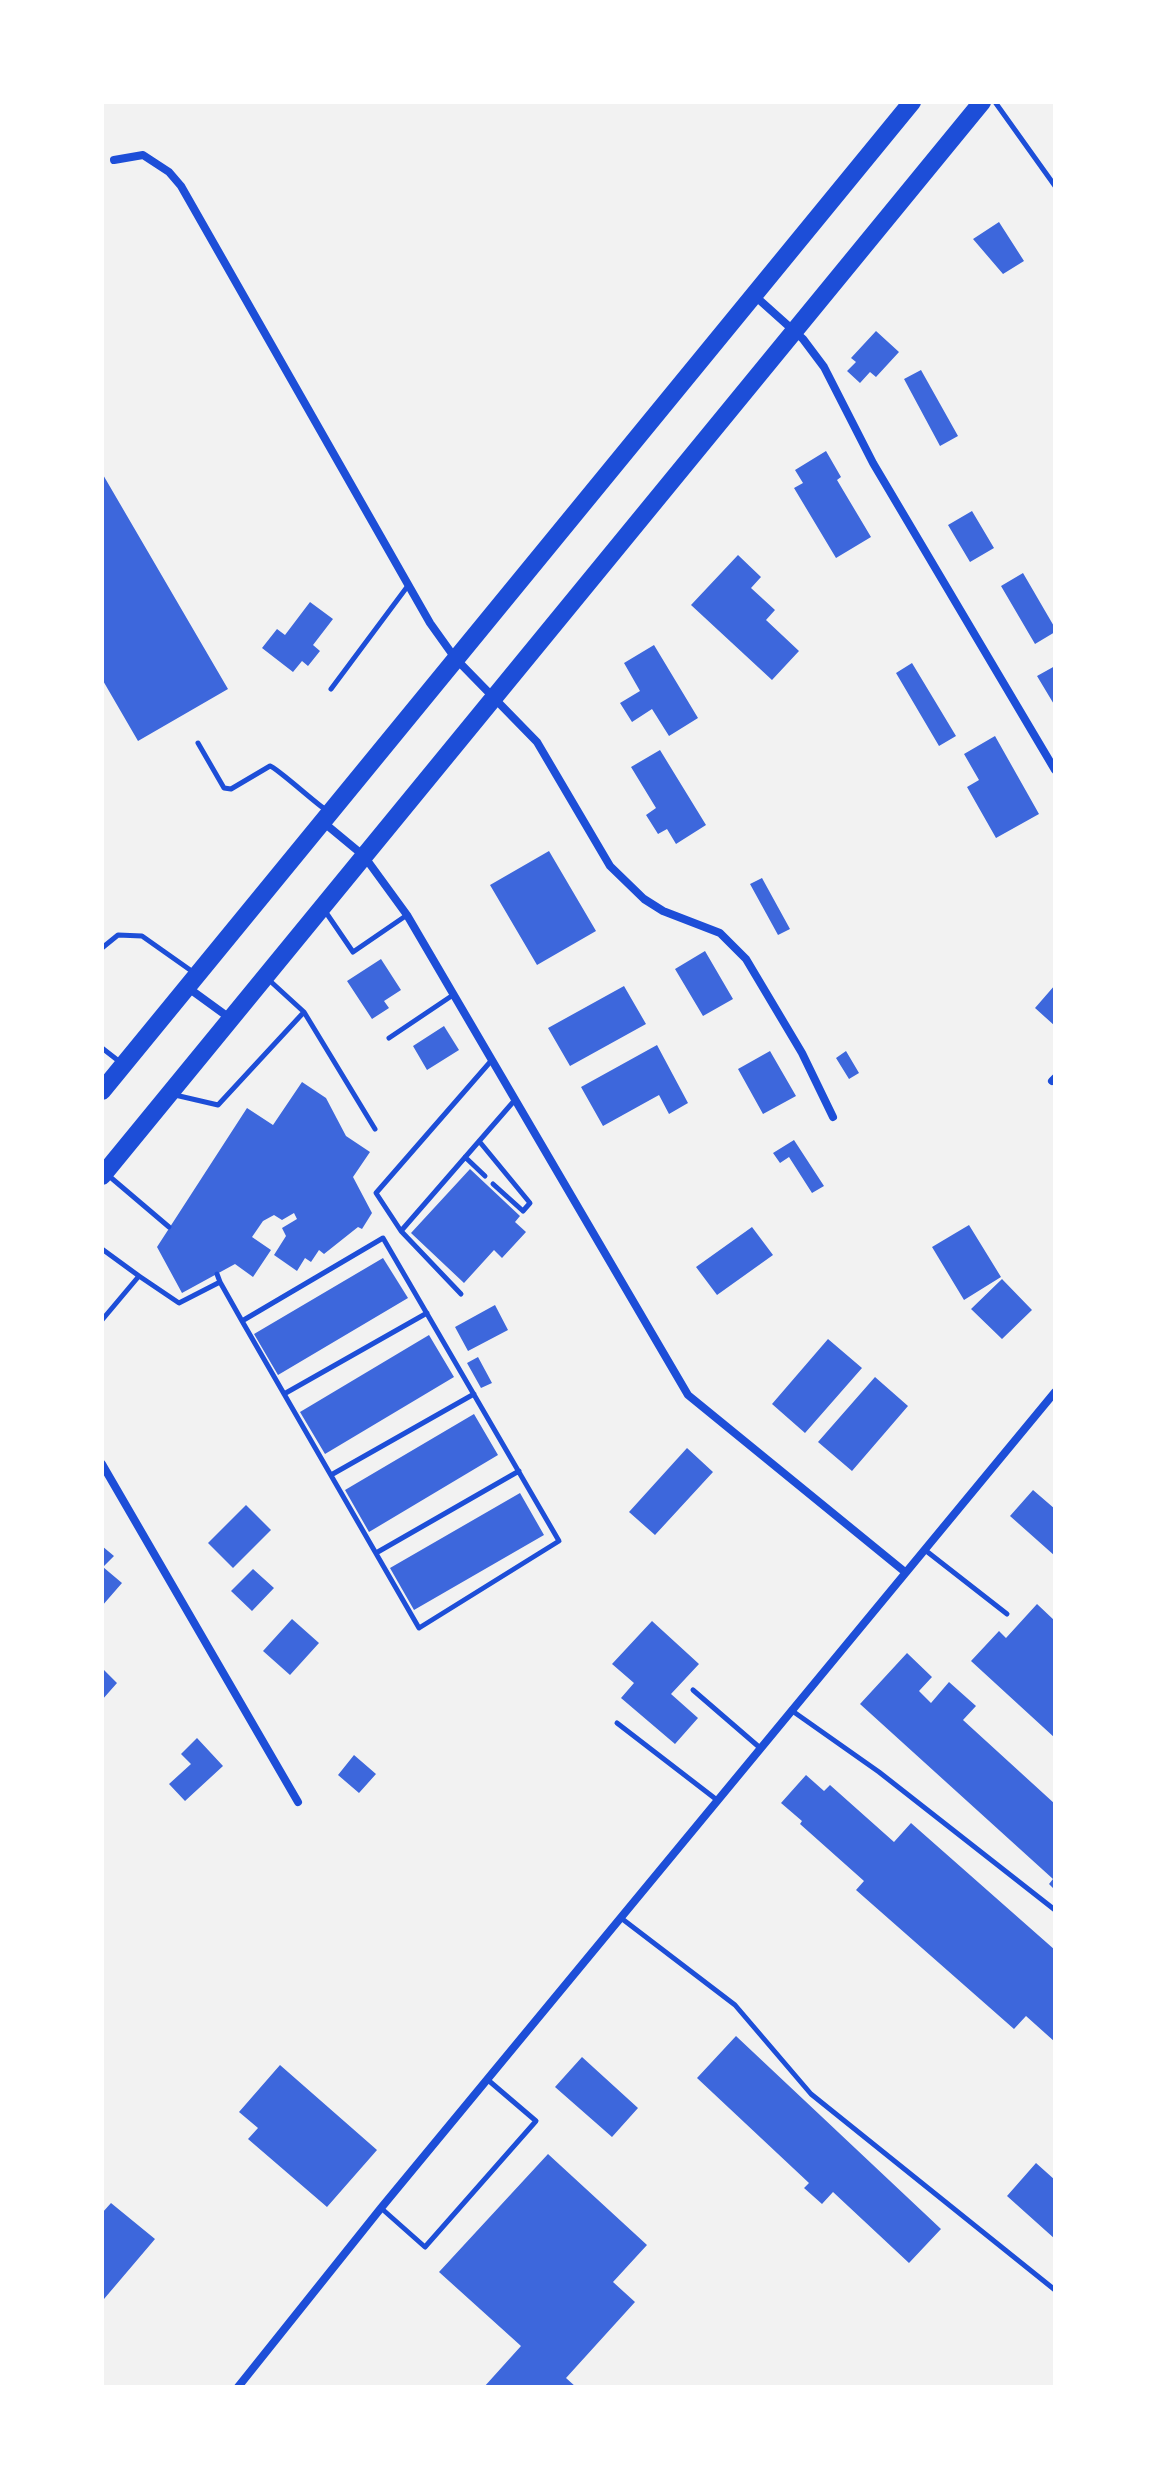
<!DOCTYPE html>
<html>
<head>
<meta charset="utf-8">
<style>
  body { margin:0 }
  #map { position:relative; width:1157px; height:2489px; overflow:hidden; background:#f2f2f2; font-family:"Varela Round",sans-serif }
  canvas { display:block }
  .frame { position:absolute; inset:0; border:104px solid #fff; pointer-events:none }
</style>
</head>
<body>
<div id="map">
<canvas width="1157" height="2489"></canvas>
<div class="frame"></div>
</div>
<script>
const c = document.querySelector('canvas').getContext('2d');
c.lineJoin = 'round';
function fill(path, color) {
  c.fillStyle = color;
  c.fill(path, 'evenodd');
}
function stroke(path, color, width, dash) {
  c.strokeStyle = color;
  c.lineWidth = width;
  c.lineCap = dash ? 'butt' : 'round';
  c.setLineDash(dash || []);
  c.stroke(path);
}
const building = new Path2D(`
  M 999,222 L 1024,261 L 1003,274 L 973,239 Z
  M 876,331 L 899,352 L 876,377 L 870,372 L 860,383 L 847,371 L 856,362 L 851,358 Z
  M 921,370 L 958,436 L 940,446 L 904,379 Z
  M 826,451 L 841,477 L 837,480 L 871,537 L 836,558 L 794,488 L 803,483 L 795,470 Z
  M 102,473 L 228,689 L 138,741 L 102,679 Z
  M 972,511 L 994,548 L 970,562 L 948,525 Z
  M 738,555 L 761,577 L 751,588 L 775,610 L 766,620 L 799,651 L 772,680 L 691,605 Z
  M 1023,573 L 1055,628 L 1055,632 L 1035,644 L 1001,586 Z
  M 310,602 L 333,619 L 313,645 L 320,651 L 308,666 L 302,661 L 293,672 L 262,648 L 277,629 L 285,635 Z
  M 654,645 L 698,718 L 669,736 L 652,709 L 632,722 L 620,703 L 640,691 L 624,663 Z
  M 912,663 L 956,736 L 939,746 L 896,673 Z
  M 1055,666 L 1055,706 L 1037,676 Z
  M 995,736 L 1039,814 L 996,838 L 967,787 L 979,780 L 964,754 Z
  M 660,750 L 706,825 L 676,844 L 667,829 L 658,834 L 646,815 L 656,808 L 631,767 Z
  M 549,851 L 596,931 L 537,965 L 490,885 Z
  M 762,878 L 790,929 L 778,935 L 750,884 Z
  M 705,951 L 733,999 L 703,1016 L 675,969 Z
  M 381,959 L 401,990 L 384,1001 L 389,1008 L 372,1019 L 347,981 Z
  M 1055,985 L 1055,1026 L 1035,1008 Z
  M 624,986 L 646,1024 L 570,1066 L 548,1028 Z
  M 444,1026 L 459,1050 L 427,1070 L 413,1046 Z
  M 657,1045 L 688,1103 L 669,1114 L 659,1095 L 603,1126 L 581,1087 Z
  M 770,1051 L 796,1096 L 763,1114 L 738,1069 Z
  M 846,1051 L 859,1073 L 849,1079 L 836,1058 Z
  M 302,1082 L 326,1098 L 346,1136 L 370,1152 L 353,1177 L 372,1213 L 362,1229 L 358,1227 L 324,1254 L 319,1250 L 311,1262 L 305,1258 L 297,1271 L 274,1255 L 286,1236 L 282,1228 L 297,1219 L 294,1213 L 282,1220 L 274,1215 L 263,1221 L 252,1237 L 271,1250 L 253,1277 L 235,1264 L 182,1293 L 157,1247 L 247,1108 L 273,1125 Z
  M 794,1140 L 824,1186 L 812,1193 L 789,1157 L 780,1163 L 773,1153 Z
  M 470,1169 L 520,1216 L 515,1222 L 526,1232 L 502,1258 L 494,1250 L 464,1283 L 411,1233 Z
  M 969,1225 L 1001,1277 L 964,1300 L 932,1247 Z
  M 752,1227 L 773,1255 L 717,1295 L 696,1267 Z
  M 383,1258 L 408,1298 L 278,1375 L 254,1334 Z
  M 1002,1279 L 1032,1310 L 1002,1339 L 971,1309 Z
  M 495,1305 L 508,1330 L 468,1351 L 455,1327 Z
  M 429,1335 L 454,1377 L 325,1454 L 300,1412 Z
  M 828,1339 L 862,1368 L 805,1433 L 772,1404 Z
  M 478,1357 L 492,1383 L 481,1388 L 467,1363 Z
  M 875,1377 L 908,1406 L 852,1471 L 818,1442 Z
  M 474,1414 L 498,1455 L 369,1532 L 345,1490 Z
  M 687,1448 L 713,1472 L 655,1535 L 629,1512 Z
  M 1033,1490 L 1055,1509 L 1055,1556 L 1010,1516 Z
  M 520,1493 L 544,1535 L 414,1610 L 390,1568 Z
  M 246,1505 L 271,1530 L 233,1568 L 208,1543 Z
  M 102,1546 L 114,1556 L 103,1567 L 122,1583 L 102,1606 Z
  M 253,1569 L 274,1588 L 252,1611 L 231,1591 Z
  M 1037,1604 L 1055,1621 L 1055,1738 L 971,1661 L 999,1631 L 1006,1638 Z
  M 292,1619 L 319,1643 L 290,1675 L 263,1651 Z
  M 652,1621 L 699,1664 L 671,1694 L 698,1718 L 675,1744 L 621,1698 L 634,1683 L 612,1664 Z
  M 907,1653 L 932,1677 L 919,1691 L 931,1703 L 949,1682 L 976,1706 L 963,1720 L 1055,1804 L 1055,1890 L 1049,1884 L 1053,1879 L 860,1704 Z
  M 104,1670 L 117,1683 L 102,1700 L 102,1672 Z
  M 197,1738 L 223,1766 L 185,1801 L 169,1784 L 191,1764 L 181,1754 Z
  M 354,1755 L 376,1774 L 359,1793 L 338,1775 Z
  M 806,1775 L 824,1791 L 830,1785 L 894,1842 L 911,1823 L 1055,1950 L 1055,2042 L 1026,2016 L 1014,2029 L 856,1890 L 864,1881 L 800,1824 L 802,1821 L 781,1803 Z
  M 736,2036 L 941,2229 L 909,2263 L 833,2192 L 822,2204 L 804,2188 L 809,2183 L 697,2078 Z
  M 582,2057 L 638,2108 L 612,2137 L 555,2087 Z
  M 280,2065 L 377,2150 L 327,2207 L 248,2139 L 258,2128 L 239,2112 Z
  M 548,2154 L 647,2245 L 613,2282 L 635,2302 L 566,2378 L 576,2387 L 484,2387 L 521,2346 L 439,2272 Z
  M 1036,2163 L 1055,2180 L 1055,2239 L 1007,2196 Z
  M 111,2203 L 155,2239 L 104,2299 L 102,2213 Z`);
const service = new Path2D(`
  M 995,102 L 1055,186
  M 331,689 L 407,587
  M 198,743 L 224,788 L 231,789 L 270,766 C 277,768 314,802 326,810
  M 325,911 L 353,952 L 407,915
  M 102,948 L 118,935 L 142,936 L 193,972
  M 269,980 L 304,1012
  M 389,1038 L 453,995
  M 102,1048 L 120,1062
  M 491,1061 L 376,1193 L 401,1231 L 514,1101
  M 175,1095 L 218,1105 L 304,1012 L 375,1129
  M 479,1141 L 530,1203 L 523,1211 L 493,1184
  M 465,1157 L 485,1176
  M 109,1176 L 169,1227
  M 401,1231 L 461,1294
  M 102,1249 L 139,1276
  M 217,1274 L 220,1282
  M 102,1320 L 139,1276 L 179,1303 L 220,1282 L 242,1321 L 419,1628 L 559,1541 L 383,1238 L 242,1321
  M 284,1394 L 427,1313
  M 331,1475 L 474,1394
  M 925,1550 L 1007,1614
  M 376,1553 L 519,1471
  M 693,1690 L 759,1747
  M 791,1710 L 879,1772 L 1055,1910
  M 617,1723 L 717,1800
  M 621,1918 L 735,2005 L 811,2094 L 1055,2290
  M 381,2208 L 425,2247 L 536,2121 L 488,2080`);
const minor = new Path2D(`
  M 114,160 L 143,155 L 169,172 L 181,186 L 430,623 L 455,658 L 537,742 L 610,866 L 644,899 L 663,911 L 720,933 L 746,959 L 802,1053 L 833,1117
  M 755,296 L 803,339 L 824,367 L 873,463 L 1055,770
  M 323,822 L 364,856 L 407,915 L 688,1395 L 905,1572
  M 187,987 L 231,1019
  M 1052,1081 L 1055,1078
  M 102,1464 L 298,1802
  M 238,2387 L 381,2208 L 1055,1392`);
const primary = new Path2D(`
  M 102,1091 L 912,102
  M 102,1176 L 982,102`);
fill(building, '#3d67dc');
stroke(service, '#1d4ed8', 5);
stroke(minor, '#1d4ed8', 8);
stroke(primary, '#1d4ed8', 18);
</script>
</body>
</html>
